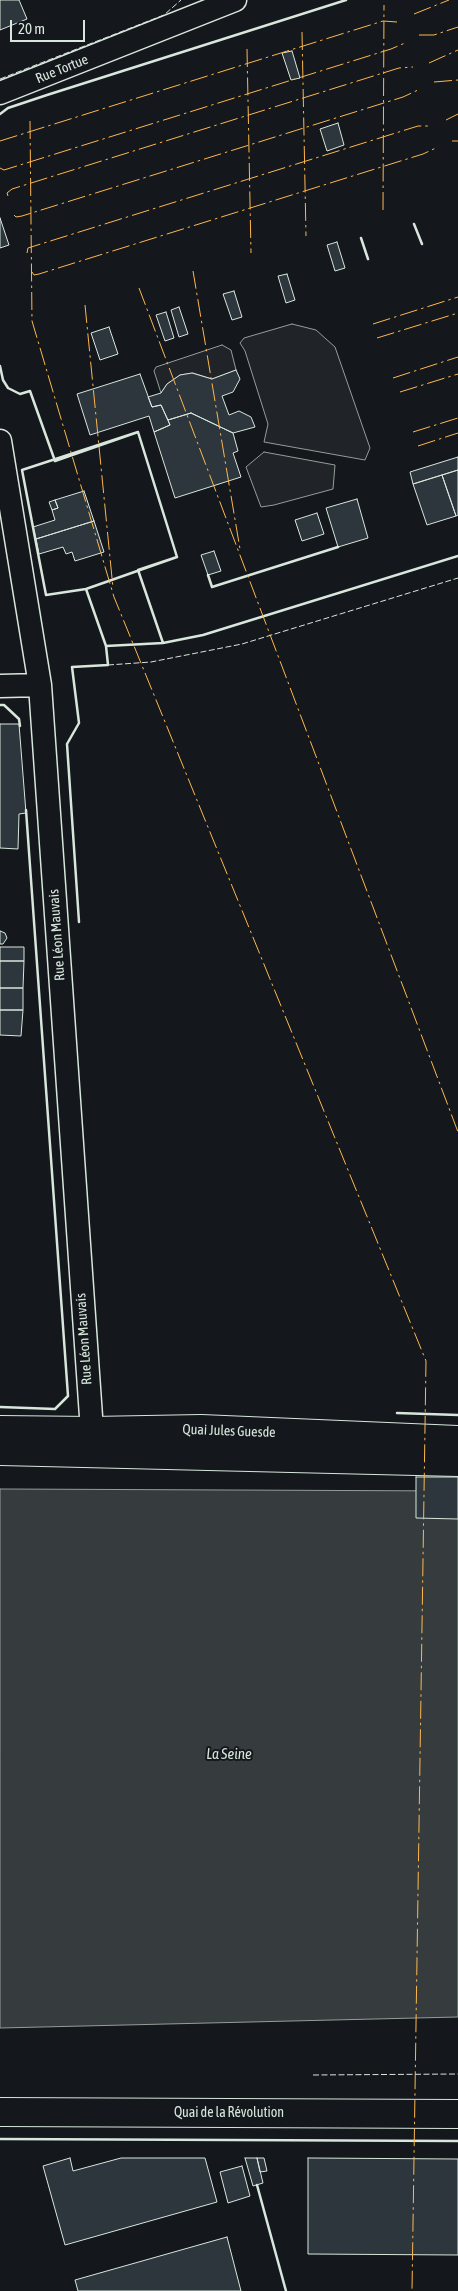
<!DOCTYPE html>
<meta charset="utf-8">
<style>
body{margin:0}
#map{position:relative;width:458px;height:2291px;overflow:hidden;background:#14181c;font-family:"Asap Condensed",sans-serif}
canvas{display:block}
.scale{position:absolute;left:10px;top:20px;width:75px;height:22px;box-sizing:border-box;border:2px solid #d8e6dc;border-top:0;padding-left:6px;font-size:15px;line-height:18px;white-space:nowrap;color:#d8e6dc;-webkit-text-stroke:4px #14181c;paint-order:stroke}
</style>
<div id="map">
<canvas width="458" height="2291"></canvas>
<div class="scale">20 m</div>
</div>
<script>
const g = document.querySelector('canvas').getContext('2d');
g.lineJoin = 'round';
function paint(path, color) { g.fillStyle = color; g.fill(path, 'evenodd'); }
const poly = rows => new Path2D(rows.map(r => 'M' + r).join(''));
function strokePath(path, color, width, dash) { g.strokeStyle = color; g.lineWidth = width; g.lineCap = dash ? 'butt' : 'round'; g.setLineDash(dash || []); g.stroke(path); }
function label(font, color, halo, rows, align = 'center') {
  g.font = font + ' "Asap Condensed",sans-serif'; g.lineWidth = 4; g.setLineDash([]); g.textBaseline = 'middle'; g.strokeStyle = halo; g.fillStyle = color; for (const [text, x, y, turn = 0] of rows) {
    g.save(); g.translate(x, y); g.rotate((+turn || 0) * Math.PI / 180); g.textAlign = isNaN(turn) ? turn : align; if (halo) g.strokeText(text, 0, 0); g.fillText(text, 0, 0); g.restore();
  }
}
const green = poly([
 [292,324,316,330,335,347,370,448,365,460,264,442,268,424,245,351,240,343,244,338,292,324],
 [222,345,231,350,236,370,212,379,193,373,180,375,167,384,161,393,154,371,156,367,222,345],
 [264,452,335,465,333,489,274,505,261,507,246,467,264,452]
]);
paint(green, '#202428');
strokePath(green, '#939e99', 1);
const water = poly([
 [0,1489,458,1491,458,2017,0,2028,0,1489]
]);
paint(water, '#363b3e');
strokePath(water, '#939e99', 1);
const building = poly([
 [0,0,19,0,27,19,0,30,0,0],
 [292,51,300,78,291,80,282,53,292,51],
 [338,123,344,145,327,151,320,129,338,123],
 [0,218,9,245,0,248,0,218],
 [337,242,345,268,335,271,327,245,337,242],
 [287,274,295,300,286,303,278,276,287,274],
 [234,291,242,317,232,320,223,294,234,291],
 [179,307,188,334,179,337,171,310,179,307],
 [166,312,174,338,165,341,156,315,166,312],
 [109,327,118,354,100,360,91,333,109,327],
 [236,370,240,379,233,392,222,396,229,415,239,411,251,417,255,427,233,433,191,413,168,420,161,405,152,407,148,397,161,393,167,384,180,375,192,373,212,379,236,370],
 [140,374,152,407,161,405,170,425,154,432,149,416,90,435,77,394,140,374],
 [191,413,233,433,238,451,233,453,241,477,175,498,154,432,170,425,168,420,191,413],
 [458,457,458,470,413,484,410,472,458,457],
 [458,470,458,515,456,516,442,475,458,470],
 [442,475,456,516,427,525,413,484,442,475],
 [84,491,94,521,36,539,33,527,55,520,52,510,58,508,55,500,84,491],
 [357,499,368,538,338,547,326,508,357,499],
 [55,500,58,508,52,510,49,502,55,500],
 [317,513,324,534,302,541,295,520,317,513],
 [94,521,104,552,75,561,72,552,66,554,63,547,39,554,36,539,94,521],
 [214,551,221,571,208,575,201,555,214,551],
 [0,724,19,724,26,813,19,814,18,849,0,848,0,724],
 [0,931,5,933,7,938,3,944,0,944,0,931],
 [0,947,24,947,24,961,0,961,0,947],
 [0,961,24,961,23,988,0,988,0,961],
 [0,988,23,988,23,1010,0,1010,0,988],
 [0,1010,23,1010,21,1036,0,1035,0,1010],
 [416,1477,458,1477,458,1519,416,1518,416,1477],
 [70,2158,73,2171,121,2158,205,2158,217,2202,65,2245,43,2166,70,2158],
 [245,2158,257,2158,263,2183,253,2186,245,2158],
 [257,2158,264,2158,267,2171,260,2172,257,2158],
 [308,2158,458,2159,458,2255,308,2254,308,2158],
 [242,2166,250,2196,228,2203,220,2172,242,2166],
 [227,2237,241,2291,78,2291,75,2280,227,2237]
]);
paint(building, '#2c363c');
strokePath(building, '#d8e6dc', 1);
const street = poly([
 [0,93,235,0],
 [0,441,40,685,92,1431,90,1447],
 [0,686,40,685]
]);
const secondary = poly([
 [0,1430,92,1431,201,1429,458,1440],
 [0,1451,458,1462],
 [0,2112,458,2114]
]);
strokePath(street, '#d8e6dc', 25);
strokePath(secondary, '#d8e6dc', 30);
strokePath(street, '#14181c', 22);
strokePath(secondary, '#14181c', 28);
strokePath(poly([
 [0,79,164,15,181,0],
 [108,665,151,662,242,644,458,578],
 [313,2075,458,2074]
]), '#d8e6dc', 1, [6, 2.5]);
strokePath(poly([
 [0,114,8,108,47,95,346,0],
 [414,224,422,244],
 [361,238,368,259],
 [0,366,3,380,8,388,20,394,30,391,55,461,138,432,177,557,138,570,163,643,203,635,458,556],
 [138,432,177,557,86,589,46,595,22,470,138,432],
 [208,575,212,587,338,547],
 [86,589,106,646,163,643],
 [0,705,4,705,19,719,20,726],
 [79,922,67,744,79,723,72,667,108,665,106,646],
 [0,1407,55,1409,68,1396,26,810],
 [397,1413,458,1415],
 [0,2139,458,2141],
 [257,2185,286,2291]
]), '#d8e6dc', 2.5);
strokePath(poly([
 [414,14,449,0],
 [302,32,306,236],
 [419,35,434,35,458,27],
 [247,49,251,253],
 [429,63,458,50],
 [434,82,458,80],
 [446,120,458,114],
 [30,121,32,321,114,597,426,1361,412,2291],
 [0,141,383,21,397,22],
 [452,141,458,141],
 [0,168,4,170,391,49,405,43],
 [8,196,7,193,12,189,399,68,413,67],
 [383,210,384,5],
 [14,215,16,217,22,216,403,97,418,90],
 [27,253,28,248,418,126,430,126],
 [193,271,240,549],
 [32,272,34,275,39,274,423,154,438,147],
 [139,288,458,1132],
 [85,305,113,588],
 [373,324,458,297],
 [377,338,458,313],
 [393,378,458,357],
 [400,392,458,374],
 [413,432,458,418],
 [418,446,458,433]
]), '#ffb74d', 1, [18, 4, 2.5, 4]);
label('14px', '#d8e6dc', '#14181c', [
 ["Rue Tortue",62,69,-22],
 ["Rue Léon Mauvais",57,935,-94],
 ["Rue Léon Mauvais",84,1339,-94],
 ["Quai Jules Guesde",229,1431,2],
 ["Quai de la Révolution",229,2113]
]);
label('italic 15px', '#d8e6dc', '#14181c', [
 ["La Seine",229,1754]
]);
</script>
